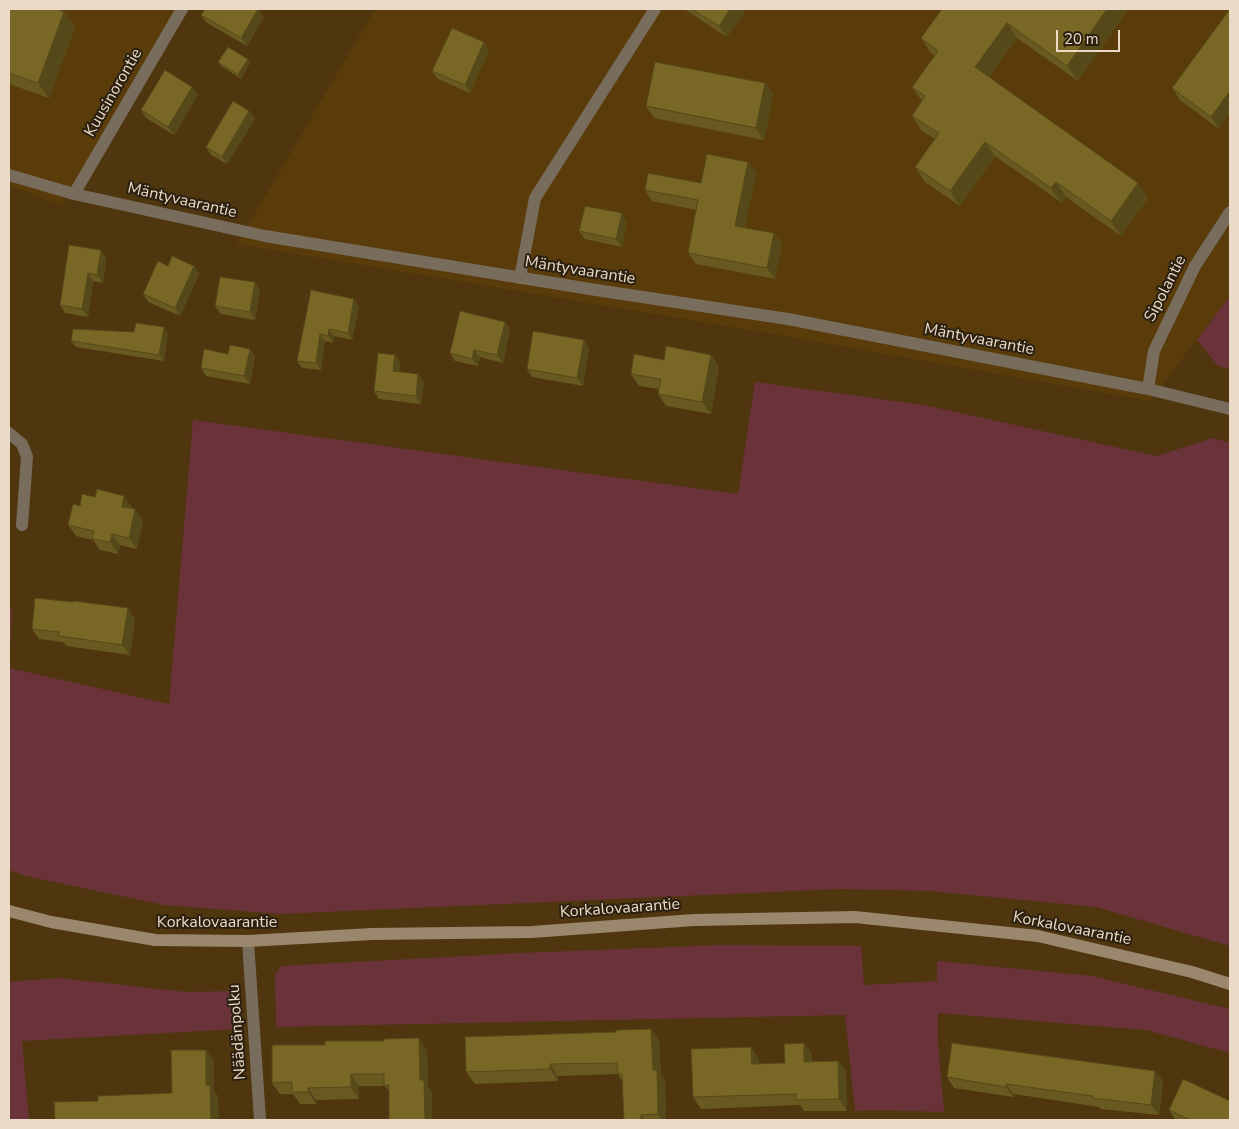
<!DOCTYPE html>
<meta charset="utf-8">
<style>
body{margin:0}
#map{position:relative;width:1239px;height:1129px;overflow:hidden;background:#4f360e;font-family:"Nunito Sans",sans-serif}
canvas{display:block}
.frame{position:absolute;inset:0;border:10px solid #eadac6;pointer-events:none}
.scale{position:absolute;left:1056px;top:30px;width:64px;height:22px;box-sizing:border-box;border:2px solid #eadac6;border-top:0;padding-left:6px;font-size:15px;line-height:18px;white-space:nowrap;color:#eadac6;-webkit-text-stroke:4px #2b2010;paint-order:stroke}
</style>
<div id="map">
<canvas width="1239" height="1129"></canvas>
<div class="frame"></div>
<div class="scale">20 m</div>
</div>
<script>
const g = document.querySelector('canvas').getContext('2d');
g.lineJoin = 'round';
function paint(path, color) { g.fillStyle = color; g.fill(path, 'evenodd'); }
const poly = rows => new Path2D(rows.map(r => 'M' + r).join(''));
function strokePath(path, color, width, dash) { g.strokeStyle = color; g.lineWidth = width; g.lineCap = dash ? 'butt' : 'round'; g.setLineDash(dash || []); g.stroke(path); }
function label(font, color, halo, rows, align = 'center') {
  g.font = font + ' "Nunito Sans",sans-serif'; g.lineWidth = 4; g.setLineDash([]); g.textBaseline = 'middle'; g.strokeStyle = halo; g.fillStyle = color; for (const [text, x, y, turn = 0] of rows) {
    g.save(); g.translate(x, y); g.rotate((+turn || 0) * Math.PI / 180); g.textAlign = isNaN(turn) ? turn : align; if (halo) g.strokeText(text, 0, 0); g.fillText(text, 0, 0); g.restore();
  }
}
paint(poly([
 [9,9,177,9,61,205,9,185],
 [375,9,1230,9,1230,296,1150,401,762,332,237,244]
]), '#5a3c0b');
paint(poly([
 [1230,296,1230,369,1218,366,1197,340],
 [755,382,924,405,1156,456,1213,438,1230,443,1230,946,1096,907,929,891,839,889,280,914,164,905,26,876,9,870,9,607,12,609,9,668,169,704,193,420,738,494],
 [721,945,861,946,864,985,937,981,937,961,1092,976,1230,1009,1230,1053,1146,1030,938,1013,938,1042,944,1112,873,1110,855,1111,845,1015,276,1027,275,975,281,966,521,953],
 [60,978,186,992,234,991,239,1029,22,1041,29,1120,9,1120,9,982]
]), '#693339');
strokePath(poly([
 [9,175,74,194,265,236,596,290,788,319,1148,389,1230,409],
 [74,194,182,9],
 [520,278,535,198,655,9],
 [1148,389,1154,351,1195,266,1230,212],
 [9,433,22,444,27,457,22,525],
 [248,941,260,1120]
]), '#786c5c', 12);
strokePath(poly([
 [9,911,51,922,155,940,248,941,372,934,532,932,694,920,855,917,1038,936,1192,972,1230,984]
]), '#9a876d', 12);
paint(poly([
 [9,9,75,27,49,98,9,84],
 [684,9,746,9,727,37],
 [942,9,1128,9,1078,81,1017,38,989,77,1148,198,1121,236,1066,197,1062,203,995,156,960,206,925,182,915,167,935,139,922,131,912,116,922,101,912,87,935,56,931,53,921,38],
 [1230,9,1219,129,1180,100,1172,88],
 [201,15,264,17,247,46,207,23],
 [489,50,470,93,438,79,432,71],
 [218,62,250,63,241,79,221,66],
 [765,83,773,95,764,140,654,118,646,106],
 [198,95,174,135,146,118,141,110],
 [249,111,255,119,227,164,211,155,206,147],
 [748,162,756,173,745,227,782,244,775,279,696,264,688,253,696,210,652,201,645,190,701,183],
 [627,221,622,247,585,239,579,231],
 [69,245,106,258,103,283,93,281,88,317,65,313,60,305],
 [168,266,194,266,199,274,180,316,148,302,143,294],
 [260,290,255,320,221,314,215,306],
 [311,290,359,306,352,340,334,336,333,343,325,341,321,370,302,368,297,361],
 [505,322,510,329,503,363,480,357,478,366,455,361,450,353],
 [168,334,164,361,76,347,71,341],
 [584,340,589,348,583,386,532,377,527,369],
 [250,349,255,357,250,384,206,376,201,368,228,354],
 [395,355,400,363,399,371,424,381,421,404,379,399,374,391],
 [711,355,719,366,711,414,666,406,658,394,659,389,639,386,631,374,664,360],
 [132,507,131,509,143,521,137,549,120,545,118,554,100,550,93,540,76,536,68,525],
 [135,619,130,655,66,646,63,642,39,639,32,629],
 [651,1029,659,1040,661,1075,665,1081,666,1120,624,1120,622,1081,618,1074,558,1076,558,1081,475,1084,466,1072,616,1032],
 [804,1043,812,1054,812,1062,838,1061,846,1072,847,1111,804,1111,800,1105,701,1109,693,1097,759,1059,759,1064,785,1063],
 [427,1050,428,1086,432,1092,432,1120,389,1120,389,1091,385,1086,359,1086,359,1099,316,1100,316,1104,300,1104,293,1094,280,1094,272,1083],
 [1155,1071,1163,1081,1159,1115,1100,1109,1099,1107,1014,1094,1013,1097,954,1088,947,1077],
 [1169,1110,1230,1120,1177,1120,1175,1119]
]), '#685920');
paint(poly([
 [258,9,264,17,247,46,241,38],
 [730,9,746,9,727,37,719,26],
 [1107,9,1128,9,1078,81,1067,66],
 [64,12,75,27,49,98,38,83],
 [1007,23,1017,38,985,82,975,67],
 [484,42,489,50,470,93,465,85],
 [248,59,250,63,241,79,238,75],
 [765,83,773,95,764,140,756,128],
 [192,87,198,95,174,135,168,127],
 [1230,91,1230,113,1219,129,1211,117],
 [249,111,255,119,227,164,222,157],
 [985,142,995,156,960,206,950,191],
 [748,162,756,173,743,237,735,226],
 [1056,182,1066,197,1062,203,1051,188],
 [1138,183,1148,198,1121,236,1111,221],
 [622,213,627,221,622,247,616,239],
 [774,233,782,244,775,279,767,268],
 [101,250,106,258,103,283,97,275],
 [194,266,199,274,180,316,175,308],
 [88,273,93,281,88,317,82,309],
 [255,282,260,290,255,320,250,312],
 [354,299,359,306,352,340,348,333],
 [505,322,510,329,503,363,497,355],
 [164,327,168,334,164,361,159,355],
 [329,329,334,336,333,343,328,336],
 [320,334,325,341,321,370,316,363],
 [584,340,589,348,583,386,577,378],
 [250,349,255,357,250,384,244,376],
 [474,350,480,357,478,366,472,359],
 [395,355,400,363,398,378,393,371],
 [711,355,719,366,711,414,702,402],
 [418,374,424,381,421,404,416,396],
 [124,496,132,507,130,518,122,507],
 [135,509,143,521,137,549,129,538],
 [112,534,120,545,118,554,110,542],
 [128,608,135,619,130,655,122,645],
 [651,1029,659,1040,661,1075,665,1081,666,1120,662,1120,658,1114,653,1070],
 [419,1038,427,1050,428,1086,432,1092,432,1120,425,1120,420,1080],
 [804,1043,812,1054,813,1074,804,1062],
 [751,1047,759,1059,760,1076,752,1064],
 [206,1050,214,1061,214,1091,218,1096,219,1120,211,1120,206,1085],
 [838,1061,846,1072,847,1111,839,1099],
 [550,1064,558,1076,558,1081,550,1069],
 [1155,1071,1163,1081,1159,1115,1151,1105],
 [351,1074,359,1086,359,1099,351,1087],
 [1006,1084,1014,1094,1013,1097,1006,1087],
 [308,1088,316,1100,316,1104,308,1092],
 [641,1115,645,1120,641,1120]
]), '#55491a');
const building = poly([
 [9,9,57,9,64,12,38,83,9,73,9,9],
 [205,9,258,9,241,38,201,15,205,9],
 [692,9,730,9,719,26,692,9],
 [942,9,1107,9,1067,66,1007,23,975,67,1138,183,1111,221,1056,182,1051,188,985,142,950,191,915,167,939,133,912,116,925,96,912,87,938,51,921,38,942,9],
 [1230,9,1230,91,1211,117,1172,88,1230,9],
 [452,28,484,42,465,85,432,71,452,28],
 [228,47,248,59,238,75,218,62,228,47],
 [655,62,765,83,756,128,646,106,655,62],
 [165,70,192,87,168,127,141,110,165,70],
 [233,101,249,111,222,157,206,147,233,101],
 [707,154,748,162,735,226,774,233,767,268,688,253,698,200,645,190,648,173,701,183,707,154],
 [585,206,622,213,616,239,579,231,585,206],
 [69,245,101,250,97,275,88,273,82,309,60,305,69,245],
 [172,256,194,266,175,308,143,294,158,261,168,266,172,256],
 [220,277,255,282,250,312,215,306,220,277],
 [311,290,354,299,348,333,329,329,328,336,320,334,316,363,297,361,311,290],
 [460,311,505,322,497,355,474,350,472,359,450,353,460,311],
 [136,323,164,327,159,355,71,341,73,329,134,332,136,323],
 [533,331,584,340,577,378,527,369,533,331],
 [230,345,250,349,244,376,201,368,204,349,228,354,230,345],
 [666,346,711,355,702,402,658,394,661,379,631,374,634,354,664,360,666,346],
 [378,353,395,355,393,371,418,374,416,396,374,391,378,353],
 [97,489,124,496,122,507,135,509,129,538,112,534,110,542,92,539,94,531,68,525,73,504,80,506,82,494,95,497,97,489],
 [35,598,73,602,74,601,128,608,122,645,59,636,59,632,32,629,35,598],
 [651,1029,653,1070,657,1070,658,1114,641,1115,641,1120,624,1120,622,1074,618,1074,617,1063,550,1064,550,1069,466,1072,465,1037,616,1032,616,1030,651,1029],
 [419,1038,420,1080,424,1080,425,1120,389,1120,389,1085,384,1085,384,1074,351,1074,351,1087,308,1088,308,1092,292,1092,292,1082,272,1083,272,1045,325,1045,325,1041,384,1041,384,1039,419,1038],
 [804,1043,804,1062,838,1061,839,1099,796,1100,796,1094,693,1097,691,1049,751,1047,752,1064,785,1063,784,1044,804,1043],
 [952,1043,1155,1071,1151,1105,1093,1098,1093,1096,1006,1084,1006,1087,947,1077,952,1043],
 [171,1050,206,1050,206,1085,210,1085,211,1120,55,1120,54,1102,98,1101,98,1096,172,1093,171,1050],
 [1183,1079,1230,1101,1230,1120,1191,1120,1169,1110,1183,1079]
]);
paint(building, '#796825');
strokePath(building, '#55491a', 1);
label('16px', '#eadac6', '#2b2010', [
 ["Kuusinorontie",114,93,-60],
 ["Mäntyvaarantie",182,201,13],
 ["Mäntyvaarantie",580,271,9],
 ["Sipolantie",1166,289,-63],
 ["Mäntyvaarantie",979,340,11],
 ["Korkalovaarantie",620,909,-4],
 ["Korkalovaarantie",217,923],
 ["Korkalovaarantie",1072,929,11],
 ["Näädänpolku",238,1032,-94]
]);
</script>
